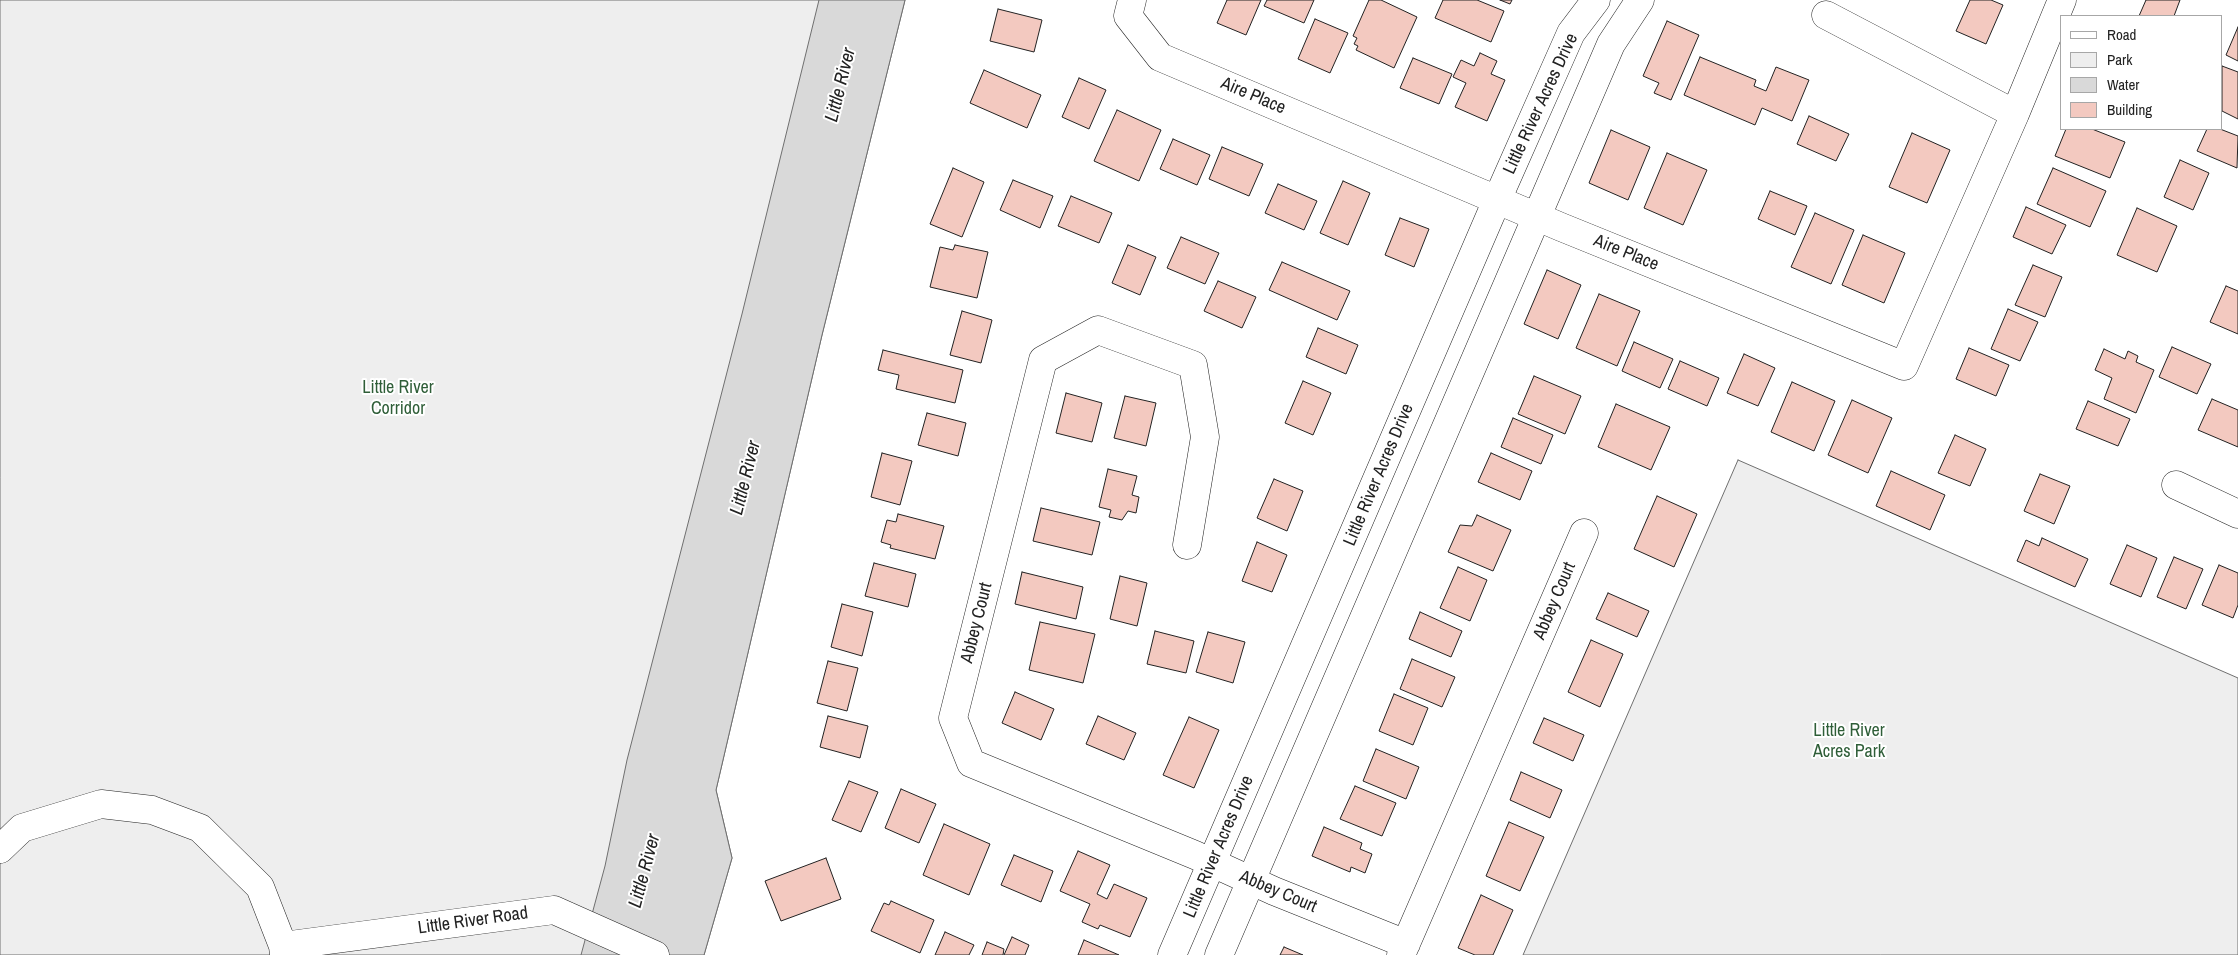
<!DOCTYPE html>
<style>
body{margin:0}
#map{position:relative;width:2238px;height:955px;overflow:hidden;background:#fff;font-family:"Archivo Narrow",sans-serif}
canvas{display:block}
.legend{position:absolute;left:2060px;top:15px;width:162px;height:115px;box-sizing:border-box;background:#fff;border:1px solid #a7a7a7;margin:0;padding:6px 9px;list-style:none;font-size:15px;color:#222}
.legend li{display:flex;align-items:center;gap:10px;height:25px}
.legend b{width:25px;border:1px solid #a7a7a7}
</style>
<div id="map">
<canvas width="2238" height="955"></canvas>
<ul class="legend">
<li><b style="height:6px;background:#fff"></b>Road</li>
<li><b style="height:14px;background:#eee"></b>Park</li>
<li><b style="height:14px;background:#d9d9d9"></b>Water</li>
<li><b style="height:14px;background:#f3c9c0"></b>Building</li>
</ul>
</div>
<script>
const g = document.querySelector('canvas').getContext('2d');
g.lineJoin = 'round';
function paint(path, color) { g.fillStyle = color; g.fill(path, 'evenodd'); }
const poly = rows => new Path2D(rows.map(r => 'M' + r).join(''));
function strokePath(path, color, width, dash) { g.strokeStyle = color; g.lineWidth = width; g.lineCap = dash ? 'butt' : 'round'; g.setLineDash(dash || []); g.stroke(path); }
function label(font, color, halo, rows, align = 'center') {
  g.font = font + ' "Archivo Narrow",sans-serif'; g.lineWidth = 4; g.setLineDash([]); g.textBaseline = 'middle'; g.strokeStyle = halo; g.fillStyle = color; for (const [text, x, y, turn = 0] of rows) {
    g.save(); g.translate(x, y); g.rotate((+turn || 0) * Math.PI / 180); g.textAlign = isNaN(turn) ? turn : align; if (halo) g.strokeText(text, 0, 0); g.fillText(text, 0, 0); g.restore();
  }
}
const green = poly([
 [0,0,905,0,822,335,716,790,732,858,704,955,0,955,0,0],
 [1738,460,2238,678,2238,955,1523,955,1738,460]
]);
paint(green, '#eee');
strokePath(green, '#6f6f6f', 1);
const water = poly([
 [819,0,905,0,822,335,716,790,732,858,704,955,581,955,605,866,627,760,742,314,819,0]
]);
paint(water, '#d9d9d9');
strokePath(water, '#6f6f6f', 1);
const building = poly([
 [1227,0,1261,0,1246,35,1217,23,1227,0],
 [1267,0,1314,0,1304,23,1264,6,1267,0],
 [1369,0,1381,0,1417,17,1394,68,1356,50,1358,46,1354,44,1357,38,1353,36,1369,0],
 [1443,0,1477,0,1504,11,1491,42,1435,18,1443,0],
 [1500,0,1512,0,1510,4,1500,0],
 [1970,0,1991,0,2003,5,1986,44,1956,31,1970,0],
 [2146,0,2180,0,2174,16,2139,16,2146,0],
 [998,9,1042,20,1034,52,990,41,998,9],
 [1315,19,1348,33,1330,73,1298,59,1315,19],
 [1667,21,1699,35,1671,100,1654,93,1659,83,1643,76,1667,21],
 [2238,27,2238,61,2226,55,2238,27],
 [1480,53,1497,61,1491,74,1505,80,1487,121,1455,107,1466,83,1453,77,1461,60,1474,66,1480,53],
 [1700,57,1756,80,1754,86,1766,91,1776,67,1809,80,1792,121,1762,108,1755,125,1684,95,1700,57],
 [1413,58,1452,74,1439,104,1400,88,1413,58],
 [2222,66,2238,72,2238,119,2222,111,2222,66],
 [984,70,1041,95,1027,128,970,103,984,70],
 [1079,78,1106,90,1089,129,1062,117,1079,78],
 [1117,110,1161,130,1139,181,1094,161,1117,110],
 [1809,116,1849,134,1836,161,1797,144,1809,116],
 [2066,129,2092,129,2125,142,2110,178,2055,156,2066,129],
 [2207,129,2220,129,2238,136,2237,168,2197,151,2207,129],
 [1611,130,1650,147,1628,200,1589,183,1611,130],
 [1912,133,1950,150,1927,203,1889,187,1912,133],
 [1173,139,1210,155,1197,185,1160,169,1173,139],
 [1222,147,1263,164,1249,196,1209,179,1222,147],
 [1667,153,1707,170,1683,225,1644,208,1667,153],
 [2180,160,2209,173,2193,210,2164,197,2180,160],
 [953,168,984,182,962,237,930,224,953,168],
 [2053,168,2106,191,2090,227,2037,204,2053,168],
 [1013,180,1053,196,1040,228,1000,210,1013,180],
 [1343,181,1370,193,1348,245,1320,233,1343,181],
 [1278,184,1317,201,1304,230,1265,213,1278,184],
 [1770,191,1807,206,1795,235,1758,219,1770,191],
 [1071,196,1112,213,1099,243,1058,226,1071,196],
 [2026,207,2066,225,2052,254,2013,237,2026,207],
 [2137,208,2177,226,2157,272,2117,255,2137,208],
 [1815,213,1854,230,1831,284,1791,267,1815,213],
 [1400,218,1429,229,1414,267,1385,255,1400,218],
 [1863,235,1905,253,1884,303,1842,285,1863,235],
 [1181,237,1219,253,1205,284,1167,268,1181,237],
 [955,245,988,252,977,298,930,287,940,247,953,250,955,245],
 [1128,245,1156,257,1140,295,1112,283,1128,245],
 [1282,262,1350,291,1337,320,1269,290,1282,262],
 [2033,265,2062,277,2045,317,2015,305,2033,265],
 [1547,270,1581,285,1558,339,1524,324,1547,270],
 [1218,281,1256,297,1242,328,1204,311,1218,281],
 [2226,286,2238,291,2238,334,2210,322,2226,286],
 [1599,294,1640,311,1617,366,1576,348,1599,294],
 [2008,309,2038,322,2020,361,1991,349,2008,309],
 [962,311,992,320,981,363,950,355,962,311],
 [1318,328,1358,345,1346,374,1306,357,1318,328],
 [1634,342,1673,359,1660,388,1622,371,1634,342],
 [2172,347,2211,364,2197,394,2159,377,2172,347],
 [1969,348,2009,365,1996,396,1956,379,1969,348],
 [2104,349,2125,359,2128,351,2138,356,2136,362,2154,370,2136,413,2104,399,2112,378,2095,370,2104,349],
 [883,350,963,370,955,403,896,389,899,375,878,370,883,350],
 [1744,354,1775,368,1758,406,1727,393,1744,354],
 [1680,361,1719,378,1707,406,1668,389,1680,361],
 [1534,376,1581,396,1565,434,1518,414,1534,376],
 [1303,381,1331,393,1313,435,1285,423,1303,381],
 [1792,382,1835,401,1814,451,1771,432,1792,382],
 [1066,393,1102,403,1092,442,1056,433,1066,393],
 [1125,396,1156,403,1146,446,1114,438,1125,396],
 [2212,399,2238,410,2238,447,2198,430,2212,399],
 [1852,400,1892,418,1868,473,1828,455,1852,400],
 [2088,401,2130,419,2118,446,2076,429,2088,401],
 [1616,404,1670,427,1651,470,1598,447,1616,404],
 [927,413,966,423,958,456,918,445,927,413],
 [1513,418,1553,435,1541,464,1501,447,1513,418],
 [1955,435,1986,449,1970,486,1938,473,1955,435],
 [882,453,912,461,900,505,871,497,882,453],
 [1491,453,1532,471,1520,500,1478,482,1491,453],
 [1108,469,1137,476,1132,495,1139,497,1136,513,1128,511,1122,520,1109,517,1111,510,1099,507,1108,469],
 [1891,471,1945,495,1930,530,1876,506,1891,471],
 [2040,474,2070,486,2054,524,2024,511,2040,474],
 [1274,479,1303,491,1287,531,1257,518,1274,479],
 [1657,496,1697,514,1674,567,1634,549,1657,496],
 [1041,508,1100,522,1092,555,1033,541,1041,508],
 [898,514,944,526,935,559,890,548,891,545,881,542,887,520,896,522,898,514],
 [1477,515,1511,530,1493,571,1448,552,1460,525,1472,526,1477,515],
 [2042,538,2088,559,2075,587,2017,561,2026,540,2039,546,2042,538],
 [1257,542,1287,555,1272,592,1242,581,1257,542],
 [2127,545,2157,558,2141,597,2110,584,2127,545],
 [2174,557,2203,569,2186,609,2157,597,2174,557],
 [874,563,916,574,908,607,865,596,874,563],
 [2219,565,2238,573,2238,605,2233,618,2202,605,2219,565],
 [1458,567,1487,580,1470,621,1440,608,1458,567],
 [1022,572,1083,587,1076,619,1015,604,1022,572],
 [1120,576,1147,583,1137,626,1110,619,1120,576],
 [1608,593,1649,611,1637,637,1596,619,1608,593],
 [842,604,873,612,862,656,831,647,842,604],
 [1420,612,1462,631,1451,657,1409,639,1420,612],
 [1040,622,1095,634,1083,683,1029,670,1040,622],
 [1155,631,1194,641,1186,673,1147,664,1155,631],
 [1208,632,1245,642,1233,683,1196,672,1208,632],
 [1591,640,1623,654,1600,707,1568,692,1591,640],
 [1412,659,1455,677,1442,707,1400,689,1412,659],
 [828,661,858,668,847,711,817,703,828,661],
 [1015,692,1054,709,1041,740,1002,723,1015,692],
 [1394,694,1428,708,1413,745,1379,731,1394,694],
 [828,716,868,726,860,758,820,747,828,716],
 [1098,716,1136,733,1124,760,1086,744,1098,716],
 [1189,717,1219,730,1194,788,1163,775,1189,717],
 [1544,718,1584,735,1573,761,1533,743,1544,718],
 [1376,749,1419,767,1406,799,1363,781,1376,749],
 [1521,772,1562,790,1550,818,1510,800,1521,772],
 [849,781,878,792,861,832,832,820,849,781],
 [1355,786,1396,803,1382,836,1340,819,1355,786],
 [901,789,936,804,919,843,885,828,901,789],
 [1509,822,1544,837,1520,891,1486,876,1509,822],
 [944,824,990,844,969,895,923,875,944,824],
 [1324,827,1362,843,1360,849,1372,854,1365,873,1351,867,1350,872,1312,856,1324,827],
 [1078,851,1110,865,1097,894,1107,899,1114,884,1147,898,1130,937,1100,925,1098,929,1082,922,1090,904,1060,891,1078,851],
 [1014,855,1053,871,1041,902,1001,885,1014,855],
 [826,858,841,899,781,921,765,881,826,858],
 [1481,895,1513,910,1493,955,1475,955,1458,948,1481,895],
 [891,901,934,920,920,953,871,931,884,903,889,905,891,901],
 [945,932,974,945,969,955,935,955,945,932],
 [1012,937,1029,945,1025,955,1004,955,1012,937],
 [1084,940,1119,955,1078,955,1084,940],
 [987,942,1004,949,1003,955,982,955,987,942],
 [1284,947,1303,955,1280,955,1284,947]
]);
paint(building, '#f3c9c0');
strokePath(building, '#222', 1);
const minor = poly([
 [1132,0,1128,16,1160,57,1561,227,1904,366,2015,114,2062,0],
 [1826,15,2015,114],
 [2176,485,2238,514],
 [1187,545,1205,437,1193,365,1098,330,1043,360,953,718,971,763,1195,855,1274,891,1406,944],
 [0,849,22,828,101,804,152,810,200,828,260,887,283,946,284,955],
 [283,946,554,910,655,955],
 [1172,955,1497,200,1571,33,1596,0],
 [1219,955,1611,44,1640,0],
 [1401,955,1584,533]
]);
strokePath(minor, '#222', 29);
strokePath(minor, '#fff', 28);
label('18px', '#222', '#fff', [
 ["Aire Place",1253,96,23],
 ["Little River Acres Drive",1541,104,-65],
 ["Aire Place",1626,253,22],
 ["Little River Acres Drive",1379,475,-67],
 ["Abbey Court",1555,601,-67],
 ["Abbey Court",977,623,-76],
 ["Little River Acres Drive",1219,847,-67],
 ["Abbey Court",1278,892,23],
 ["Little River Road",473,921,-8]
]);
label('18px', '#2f5e38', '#fff', [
 ["Little River",398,388],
 ["Corridor",398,409],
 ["Little River",1849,731],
 ["Acres Park",1849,752]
]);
label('italic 19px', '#222', '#fff', [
 ["Little River",841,85,-76],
 ["Little River",746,478,-76],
 ["Little River",645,871,-75]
]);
</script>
